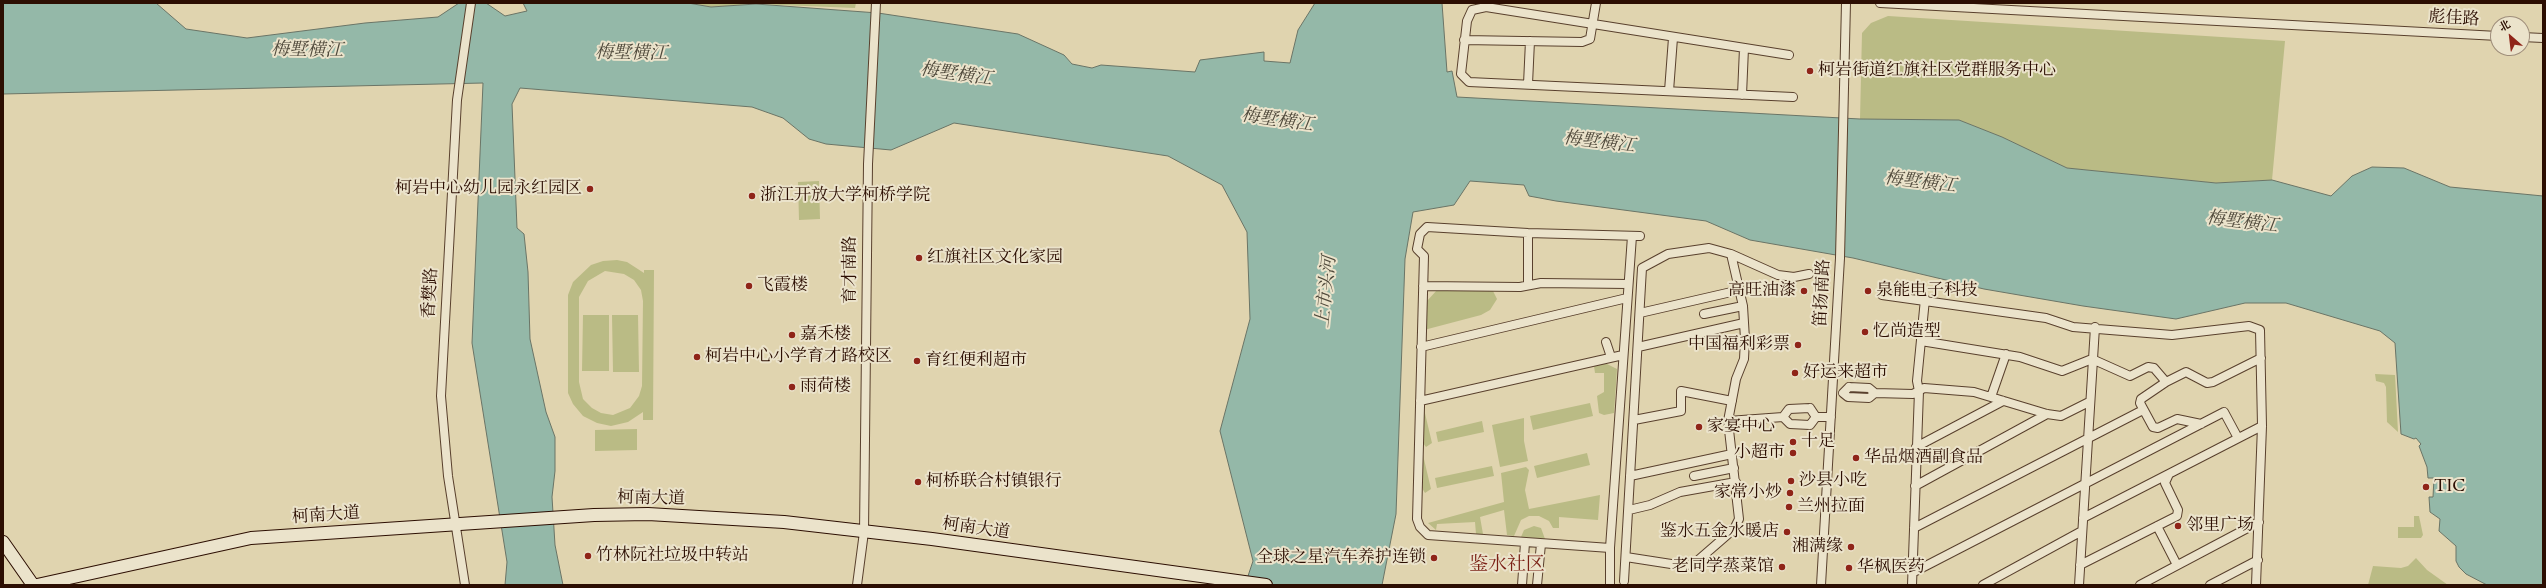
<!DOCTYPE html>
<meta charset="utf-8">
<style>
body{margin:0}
#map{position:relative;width:2546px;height:588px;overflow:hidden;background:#e0d4af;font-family:Cardo,"Noto Serif SC",serif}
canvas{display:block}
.frame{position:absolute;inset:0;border:4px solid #2c0e02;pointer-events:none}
.north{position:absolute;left:2490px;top:16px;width:40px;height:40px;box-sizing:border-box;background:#ebe3cb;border:1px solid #9f8e7b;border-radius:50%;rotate:332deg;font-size:11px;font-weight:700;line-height:16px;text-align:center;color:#2c0e02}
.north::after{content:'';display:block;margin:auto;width:14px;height:18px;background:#8f2418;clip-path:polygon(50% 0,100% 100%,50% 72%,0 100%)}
</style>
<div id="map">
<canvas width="2546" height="588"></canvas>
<div class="frame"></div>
<div class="north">北</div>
</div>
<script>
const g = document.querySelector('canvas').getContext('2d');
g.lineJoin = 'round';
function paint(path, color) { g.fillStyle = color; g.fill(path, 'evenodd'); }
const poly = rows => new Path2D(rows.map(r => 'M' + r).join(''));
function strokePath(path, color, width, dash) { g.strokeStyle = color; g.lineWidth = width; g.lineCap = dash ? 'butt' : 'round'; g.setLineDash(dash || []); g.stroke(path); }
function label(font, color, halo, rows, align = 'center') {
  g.font = font + ' Cardo,"Noto Serif SC",serif'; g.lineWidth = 4; g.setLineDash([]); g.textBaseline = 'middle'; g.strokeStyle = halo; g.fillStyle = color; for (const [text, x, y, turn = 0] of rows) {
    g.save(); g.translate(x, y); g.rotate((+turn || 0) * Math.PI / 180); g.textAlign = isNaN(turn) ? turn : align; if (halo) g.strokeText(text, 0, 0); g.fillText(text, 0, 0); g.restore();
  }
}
paint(poly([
 [688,3,856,3,855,8,756,4,711,7],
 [1888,16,2285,41,2272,180,2216,183,2067,168,2002,137,1959,120,1860,119,1862,33,1871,23],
 [819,181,820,219,799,220,798,182],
 [617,260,627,262,644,273,644,270,654,270,653,420,643,420,643,412,628,422,611,426,597,423,583,416,573,404,568,393,568,295,573,282,591,265,603,261],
 [605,271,624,274,634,280,641,290,643,301,642,386,639,396,630,408,613,415,601,413,592,408,583,399,579,382,579,297,588,281],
 [1437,290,1493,291,1497,299,1490,310,1481,315,1424,330,1427,301],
 [583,315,609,315,609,371,582,371],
 [612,315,638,315,639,372,613,372],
 [1603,362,1617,369,1614,413,1604,415,1599,413,1597,396,1604,392,1604,373,1595,373,1594,366],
 [2375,374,2395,375,2398,432,2387,422,2386,387,2384,383,2376,381],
 [1590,403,1593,416,1533,430,1530,416],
 [1424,409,1432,443,1426,447,1423,443,1422,410],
 [1524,418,1524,441,1528,461,1500,467,1492,425],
 [1482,421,1484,432,1438,442,1436,432],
 [637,429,637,450,595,451,595,430],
 [1587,453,1590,465,1537,478,1534,466],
 [1421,455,1423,455,1431,489,1425,493,1422,488],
 [1492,466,1494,476,1437,488,1435,478],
 [1526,467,1529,470,1525,490,1529,509,1600,495,1598,520,1559,517,1559,528,1553,528,1549,521,1539,516,1529,516,1521,520,1514,536,1507,535,1504,510,1480,517,1483,534,1476,534,1475,522,1437,524,1436,530,1428,523,1504,502,1501,473],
 [2414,516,2419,516,2423,535,2421,538,2398,538,2398,527,2414,527],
 [1534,526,1541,528,1545,539,1521,537,1524,530],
 [2416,558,2427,570,2448,585,2368,585,2373,566,2401,568,2408,566]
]), '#babb85');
const water = poly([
 [3,3,156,3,186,29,247,38,365,23,438,17,459,3,486,3,505,16,527,11,523,3,688,3,711,7,756,4,878,13,1018,34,1064,55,1072,64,1092,68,1101,65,1195,72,1200,60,1264,52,1264,61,1290,63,1298,30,1315,3,1442,3,1447,72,1452,71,1457,97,1860,119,1959,120,2002,137,2067,168,2216,183,2272,180,2331,196,2352,176,2372,167,2404,168,2450,187,2543,196,2543,585,2487,585,2466,574,2459,567,2456,561,2456,546,2439,531,2440,519,2430,512,2429,497,2433,497,2434,478,2428,478,2427,467,2419,446,2421,444,2416,438,2414,439,2401,434,2395,343,2380,331,2286,303,2245,303,2176,319,2083,306,1984,289,1853,258,1750,240,1706,221,1556,201,1529,196,1524,185,1470,181,1454,205,1413,212,1405,259,1396,514,1382,585,1245,585,1253,561,1220,431,1250,319,1247,232,1222,185,1168,156,954,123,891,150,826,144,809,139,783,118,752,107,520,88,512,104,517,228,524,234,528,272,530,339,546,412,555,437,555,471,552,497,555,545,563,585,505,585,507,562,472,343,483,83,3,94,3,3]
]);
paint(water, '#94b8a8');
strokePath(water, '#6a7466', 1);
const street = poly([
 [1880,3,2498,36],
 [2522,37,2543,38],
 [1464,40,1582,42,1590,39,1596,3],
 [1789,55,1486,7,1472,10,1467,21,1461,74,1469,82,1793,97],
 [1528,84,1530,41],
 [1669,91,1673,38],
 [1742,95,1744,48],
 [1528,233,1528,285],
 [1423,286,1520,287,1541,283,1628,284],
 [1882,295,2046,318,2073,327,2172,335,2249,326,2260,330,2262,426,2256,585],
 [1640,313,1740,290],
 [1704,314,1743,306],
 [1921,341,2020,357,2062,371,2092,359,2130,376,2148,367,2154,368,2166,382,2186,372,2207,383,2213,382,2261,358],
 [1606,342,1611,357],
 [1421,347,1627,298],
 [1638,347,1744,323],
 [2166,382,2141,399,2140,403,2153,427,2158,428,2177,419,2201,424],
 [1849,387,1869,388,1875,393,1869,398,1848,397,1843,393,1849,387],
 [1875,393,1913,394,1924,388,1974,392,2047,414,2061,416,2089,402],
 [1991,397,2006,354],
 [1420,401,1623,355],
 [1810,408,1816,417,1810,425,1790,424,1783,417,1789,409,1810,408],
 [1816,417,1831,417],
 [1634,420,1681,411,1681,391,1732,401],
 [1728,421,1783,417],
 [1916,447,2003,401],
 [1630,476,1732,454],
 [1694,476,1734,468],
 [1915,486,2047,414],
 [1629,510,1650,505,1680,492,1736,482],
 [2083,518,2262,426],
 [2157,526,2177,565],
 [1914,528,2143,410],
 [1610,548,1428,535,1420,527,1417,519,1424,256,1417,249,1420,234,1427,227,1528,233,1640,236],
 [1626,557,1684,566,1696,562,1734,529,1739,519,1728,421,1736,379,1744,359,1745,339,1743,306,1731,254],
 [2080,565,2177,516,2178,510,2165,483,2169,474],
 [1912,573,2224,412,2238,438],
 [1624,581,1642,268,1668,254,1709,248,1731,254,1778,275,1794,277,1809,274],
 [465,585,448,476,441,396,457,100,471,3],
 [857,585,864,532,868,164,876,3],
 [1522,585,1525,543],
 [1537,585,1541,544],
 [1610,585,1610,548,1632,236],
 [1821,585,1840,258,1846,3],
 [1912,585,1919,391,1917,381,1925,299],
 [1983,585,2082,531],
 [2079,585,2095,327],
 [2140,585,2259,522],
 [2210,585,2258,560]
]);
const secondary = poly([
 [3,542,33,585],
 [37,585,251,538,594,515,648,514,784,522,932,539,1266,585]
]);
strokePath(street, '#59402d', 10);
strokePath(secondary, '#2c0e02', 14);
strokePath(street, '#ebe3cb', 8);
strokePath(secondary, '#ebe3cb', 12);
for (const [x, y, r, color] of [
 [1810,71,4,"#8f2418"],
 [590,189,4,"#8f2418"],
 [752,196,4,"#8f2418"],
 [919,258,4,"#8f2418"],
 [749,286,4,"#8f2418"],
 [1804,291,4,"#8f2418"],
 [1868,291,4,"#8f2418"],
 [1865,332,4,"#8f2418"],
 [792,335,4,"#8f2418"],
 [1798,345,4,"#8f2418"],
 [697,357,4,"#8f2418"],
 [917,361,4,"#8f2418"],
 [1795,373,4,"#8f2418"],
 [792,387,4,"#8f2418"],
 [1699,427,4,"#8f2418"],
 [1793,442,4,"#8f2418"],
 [1793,453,4,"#8f2418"],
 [1856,458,4,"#8f2418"],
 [1791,481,4,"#8f2418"],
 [918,482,4,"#8f2418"],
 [2426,487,4,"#8f2418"],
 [1790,493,4,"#8f2418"],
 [1789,507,4,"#8f2418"],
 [2178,526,4,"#8f2418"],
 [1787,532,4,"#8f2418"],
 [1851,547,4,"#8f2418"],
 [588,556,4,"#8f2418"],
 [1434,558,4,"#8f2418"],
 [1782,567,4,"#8f2418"],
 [1849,568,4,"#8f2418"]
]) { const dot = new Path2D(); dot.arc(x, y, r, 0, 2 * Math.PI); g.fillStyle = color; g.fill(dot); strokePath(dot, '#ebe3cb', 1.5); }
label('17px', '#2c0e02', '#ebe3cb', [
 ["彪佳路",2454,19,3],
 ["育才南路",851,270,-90],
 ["香樊路",431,293,-87],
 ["笛扬南路",1823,293,-87],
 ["柯南大道",651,499,1],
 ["柯南大道",326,516,-4],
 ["柯南大道",976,529,8]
]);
label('17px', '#2c0e02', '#ebe3cb', [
 ["柯岩街道红旗社区党群服务中心",1818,71],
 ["柯岩中心幼儿园永红园区",582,189,"right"],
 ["浙江开放大学柯桥学院",760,196],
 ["红旗社区文化家园",927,258],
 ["飞霞楼",757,286],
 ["高旺油漆",1796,291,"right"],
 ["泉能电子科技",1876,291],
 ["忆尚造型",1873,332],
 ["嘉禾楼",800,335],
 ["中国福利彩票",1790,345,"right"],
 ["柯岩中心小学育才路校区",705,357],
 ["育红便利超市",925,361],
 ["好运来超市",1803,373],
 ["雨荷楼",800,387],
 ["家宴中心",1707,427],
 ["十足",1801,442],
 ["小超市",1785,453,"right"],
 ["华品烟酒副食品",1864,458],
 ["沙县小吃",1799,481],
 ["柯桥联合村镇银行",926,482],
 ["TIC",2434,487],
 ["家常小炒",1782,493,"right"],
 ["兰州拉面",1797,507],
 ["邻里广场",2186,526],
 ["鉴水五金水暖店",1779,532,"right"],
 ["湘满缘",1843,547,"right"],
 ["竹林阮社垃圾中转站",596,556],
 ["全球之星汽车养护连锁",1426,558,"right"],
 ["老同学蒸菜馆",1774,567,"right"],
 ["华枫医药",1857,568]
], 'left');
label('italic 18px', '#504a3c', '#ebe3cb', [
 ["梅墅横江",307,51,1],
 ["梅墅横江",631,54,1],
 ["梅墅横江",956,75,8],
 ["梅墅横江",1277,121,8],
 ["梅墅横江",1599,143,7],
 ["梅墅横江",1920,183,7],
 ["梅墅横江",2242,223,7],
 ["上市头河",1327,292,-84]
]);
label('19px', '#7a1f14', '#ebe3cb', [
 ["鉴水社区",1507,566]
]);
</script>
